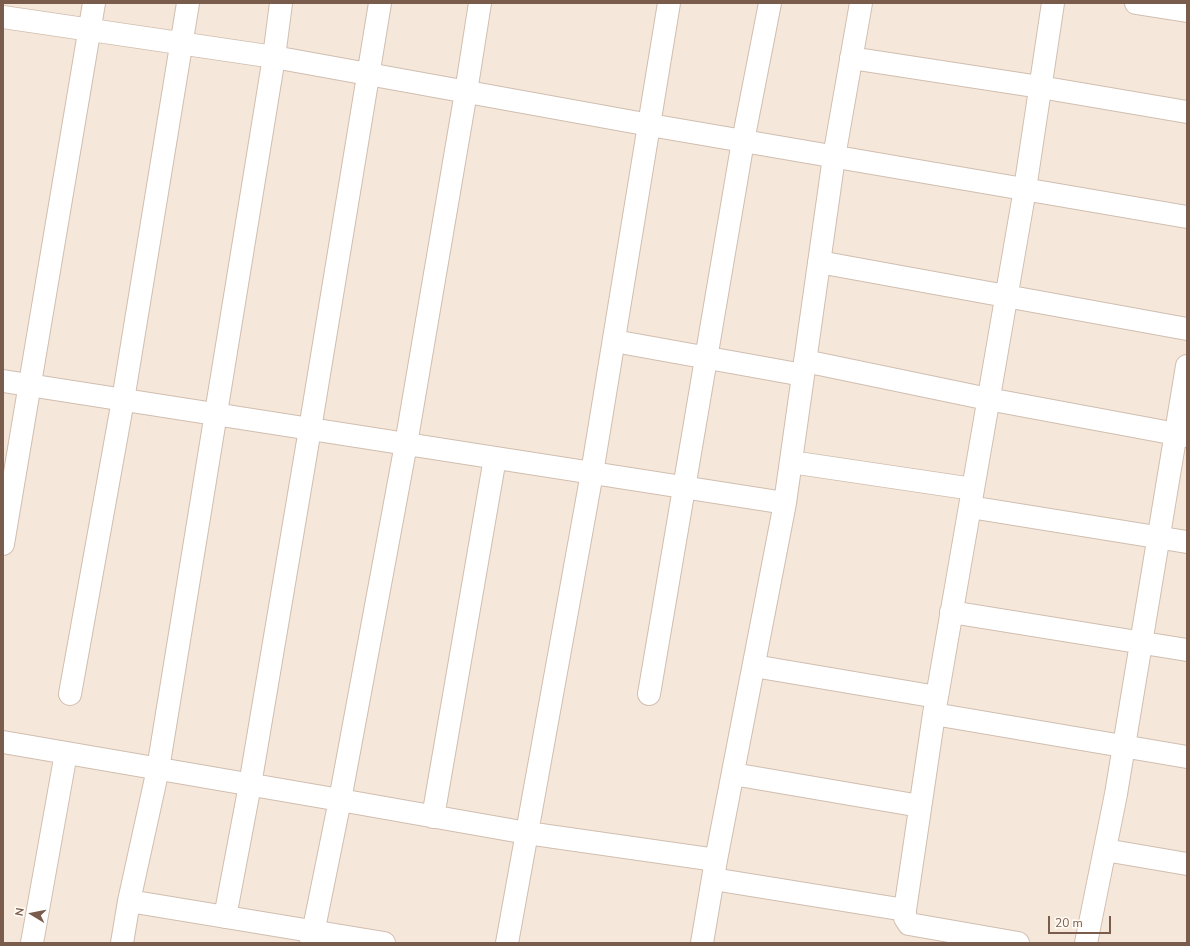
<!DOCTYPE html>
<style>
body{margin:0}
#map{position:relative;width:1190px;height:946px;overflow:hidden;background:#fdf6ec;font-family:"Nunito Sans",sans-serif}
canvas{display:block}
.frame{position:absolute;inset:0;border:4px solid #7a5c4d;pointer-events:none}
.north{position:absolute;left:12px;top:894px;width:40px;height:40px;-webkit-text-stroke:3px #fffaf3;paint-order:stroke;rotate:280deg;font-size:11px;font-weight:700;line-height:16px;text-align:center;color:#7a5c4d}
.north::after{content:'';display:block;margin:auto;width:14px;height:18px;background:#7a5c4d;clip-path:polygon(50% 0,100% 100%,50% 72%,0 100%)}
.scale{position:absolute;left:1048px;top:916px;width:63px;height:18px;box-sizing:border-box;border:2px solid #7a5c4d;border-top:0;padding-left:5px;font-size:12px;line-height:14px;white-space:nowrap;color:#7a5c4d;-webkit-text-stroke:3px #fffaf3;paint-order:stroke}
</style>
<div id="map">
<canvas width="1190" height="946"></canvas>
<div class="frame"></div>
<div class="north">N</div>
<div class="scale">20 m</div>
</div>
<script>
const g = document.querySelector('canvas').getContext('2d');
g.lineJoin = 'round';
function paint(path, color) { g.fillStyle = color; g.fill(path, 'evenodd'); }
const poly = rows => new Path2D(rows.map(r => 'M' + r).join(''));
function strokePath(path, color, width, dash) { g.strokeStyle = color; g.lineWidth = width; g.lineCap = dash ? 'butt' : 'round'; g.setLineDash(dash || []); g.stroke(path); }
paint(poly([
 [3,3,1187,3,1187,943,3,943]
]), '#f5e8da');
const minor = poly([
 [1136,3,1187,11],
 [3,17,274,57,650,125,1187,217],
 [851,58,1040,87,1187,112],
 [819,262,1187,329],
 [614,341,803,375],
 [805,361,988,399,1187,436],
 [3,381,785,503],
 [791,462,973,489],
 [970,507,1187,542],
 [3,544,94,3],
 [951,612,1187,650],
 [754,666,937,697],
 [70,694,123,400,188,3],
 [649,694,743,141,770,3],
 [934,714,1187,757],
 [3,742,340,800,527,833,716,860],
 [733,774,920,806],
 [433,817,495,458],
 [1105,850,1187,864],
 [713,879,905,910],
 [129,901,384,943],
 [225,917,250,785,310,429,380,3],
 [32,943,66,753],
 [122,943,129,901,158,769,274,57,281,3],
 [311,943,340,800,406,444,466,92,480,3],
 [507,943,592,473,669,3],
 [702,943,716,860,785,503,834,157,861,3],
 [1018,943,909,924,905,918,905,910,934,714,1025,189,1053,3],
 [1086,943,1116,794,1187,366]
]);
strokePath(minor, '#d1beb0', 24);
strokePath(minor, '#fff', 22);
</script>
